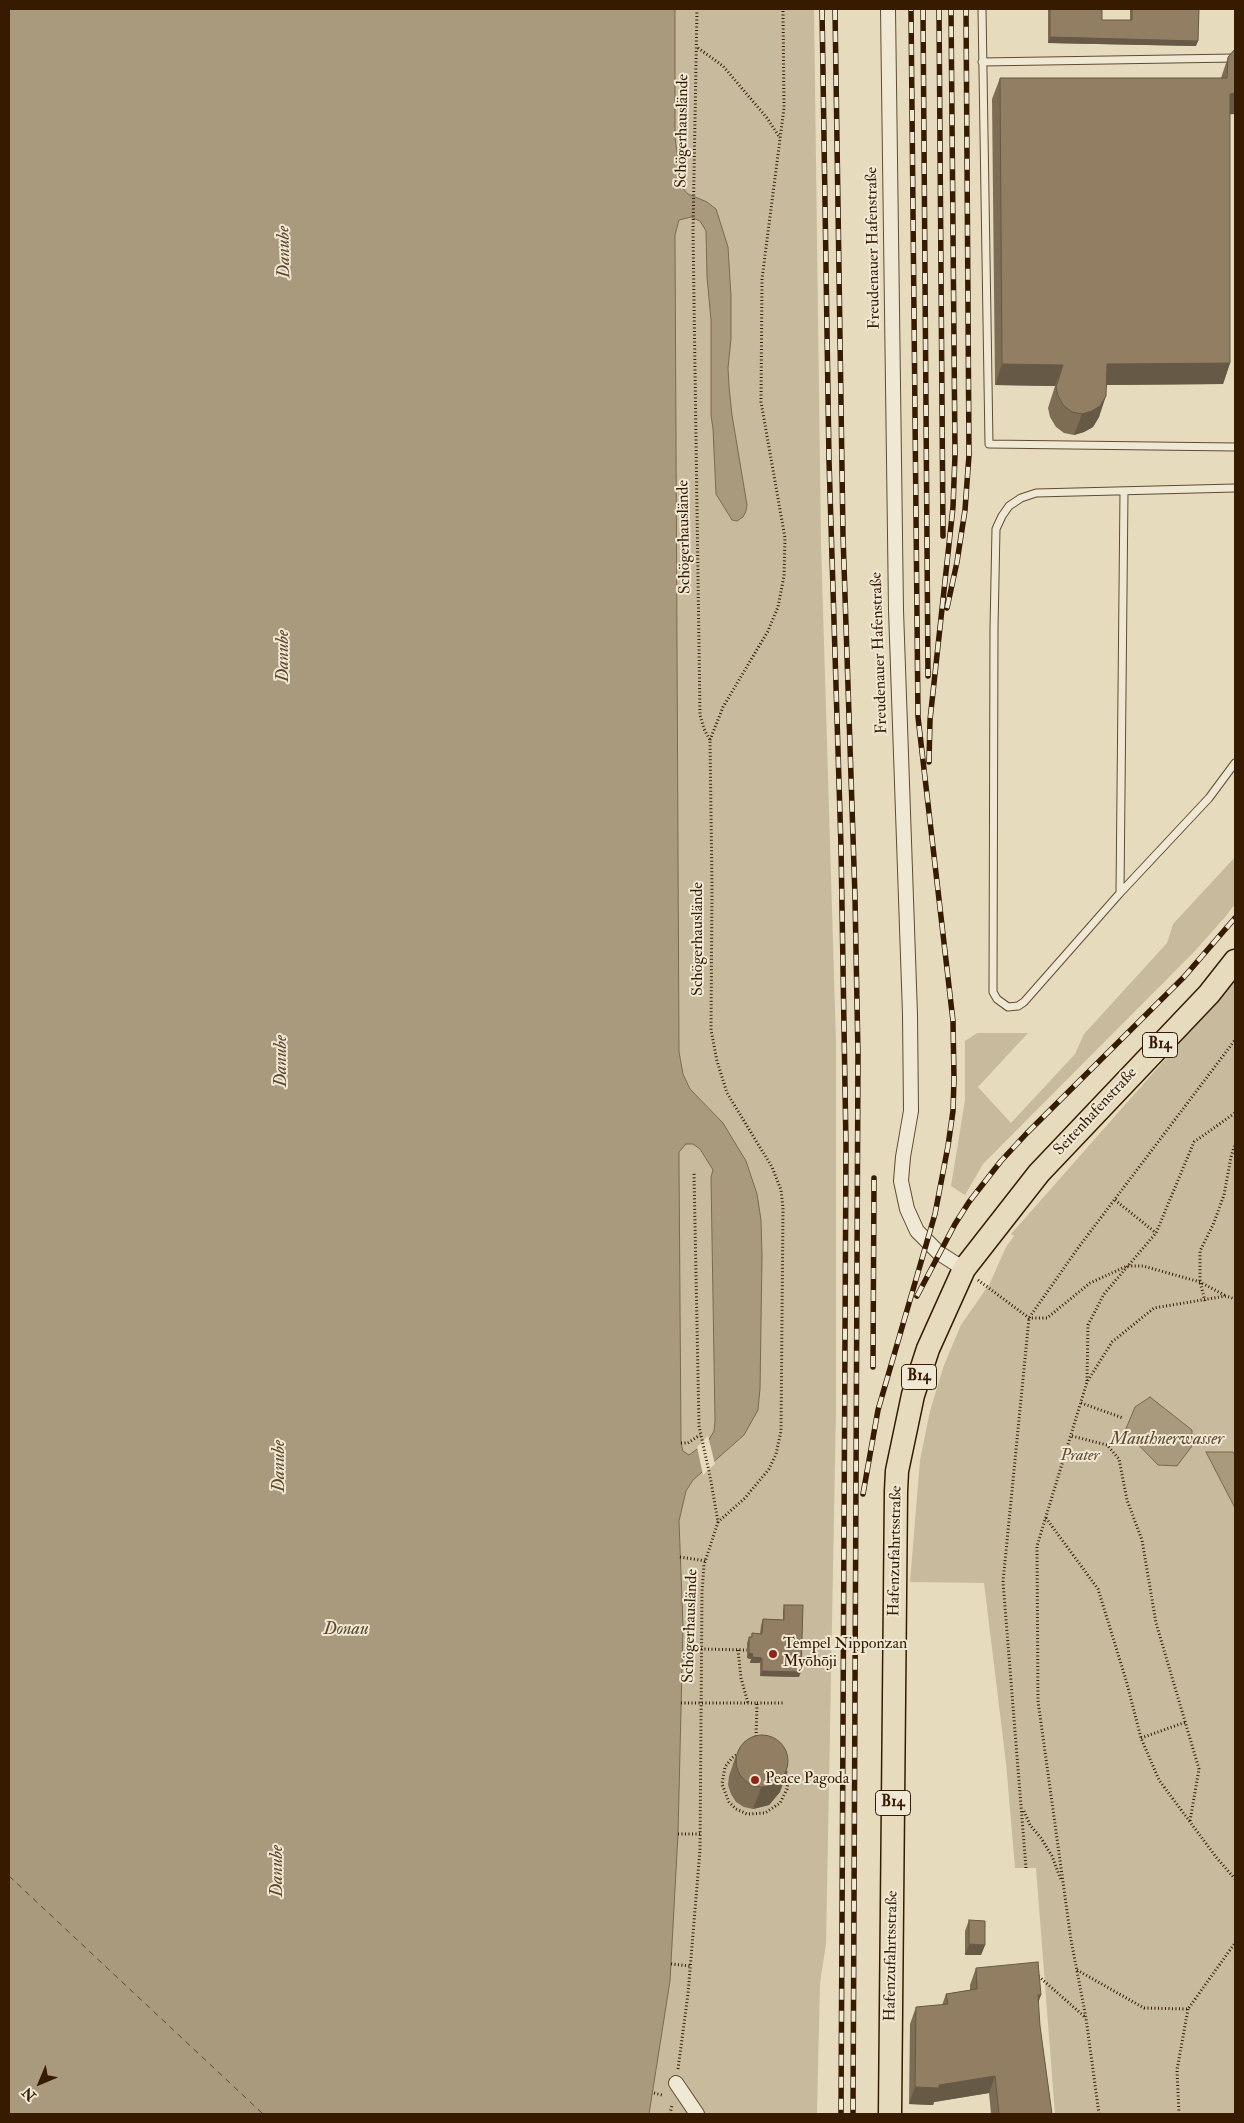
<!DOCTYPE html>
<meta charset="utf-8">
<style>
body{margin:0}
#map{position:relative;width:1244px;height:2123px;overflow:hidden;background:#e6dcbd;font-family:"IM FELL Double Pica",serif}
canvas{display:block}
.frame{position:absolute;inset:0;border:10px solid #361b01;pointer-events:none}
.north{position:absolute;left:15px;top:2058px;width:50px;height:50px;-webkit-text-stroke:4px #efe8d4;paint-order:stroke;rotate:225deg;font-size:14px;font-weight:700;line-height:20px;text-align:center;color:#361b01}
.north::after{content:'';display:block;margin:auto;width:18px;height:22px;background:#361b01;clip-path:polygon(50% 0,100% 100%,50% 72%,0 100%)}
</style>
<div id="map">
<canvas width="1244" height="2123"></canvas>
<div class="frame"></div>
<div class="north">N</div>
</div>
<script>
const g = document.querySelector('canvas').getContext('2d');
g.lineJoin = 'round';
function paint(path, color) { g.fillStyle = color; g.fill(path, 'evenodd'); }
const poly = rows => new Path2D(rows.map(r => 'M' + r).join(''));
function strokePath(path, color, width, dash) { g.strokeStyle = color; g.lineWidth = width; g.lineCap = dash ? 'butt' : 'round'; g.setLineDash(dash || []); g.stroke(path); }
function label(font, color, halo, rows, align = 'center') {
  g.font = font + ' "IM FELL Double Pica",serif'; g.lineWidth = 4; g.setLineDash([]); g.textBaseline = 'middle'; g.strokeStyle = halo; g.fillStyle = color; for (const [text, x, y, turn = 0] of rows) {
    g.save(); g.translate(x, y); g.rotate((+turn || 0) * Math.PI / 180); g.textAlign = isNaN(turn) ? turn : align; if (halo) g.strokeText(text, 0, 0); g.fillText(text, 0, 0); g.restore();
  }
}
paint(poly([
 [675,9,814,9,821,543,836,1042,836,1411,826,1944,820,1983,817,2114,649,2114,670,1981,678,1834,683,1627,679,1521,686,1491,693,1480,744,1435,762,1256,761,1220,757,1194,746,1161,723,1123,690,1089,683,1074,679,1052,675,235,679,220,691,217,700,221,706,231,707,277,711,320,711,415,713,429,716,494,730,517,747,505,732,415,729,386,728,368,731,339,731,296,728,247,716,209,707,202,688,194,682,187,675,138],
 [1235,857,1235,904,1226,916,1194,952,983,1164,965,1195,951,1186,965,1100,965,1041,977,1033,1028,1033,978,1087,1011,1123,1075,1054,1084,1034,1167,943,1173,924],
 [1235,980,1235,2114,1055,2114,1036,1868,1015,1868,1006,1763,984,1583,910,1582,920,1460,930,1411,944,1365,961,1325,990,1283,1006,1247,1014,1236,1011,1234],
 [686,1144,693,1144,700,1149,713,1170,711,1177,715,1421,714,1431,708,1441,689,1455,683,1451,681,1443,679,1152]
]), '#c8bb9d');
const water = poly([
 [9,9,675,9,675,138,682,187,688,194,707,202,716,209,728,247,731,296,731,339,728,368,729,386,732,415,747,505,746,511,743,517,737,521,732,520,716,494,713,429,711,415,711,320,707,277,706,231,700,221,691,217,679,220,675,235,679,1052,683,1074,690,1089,723,1123,746,1161,757,1194,761,1220,762,1256,760,1389,758,1410,744,1435,693,1480,686,1491,679,1521,683,1626,678,1834,670,1981,649,2114,9,2114,9,9],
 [686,1144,693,1144,700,1149,713,1170,711,1177,715,1421,714,1431,708,1441,689,1455,683,1451,681,1443,679,1162,679,1152,686,1144],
 [1150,1397,1192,1430,1192,1446,1177,1466,1158,1465,1125,1431,1135,1407,1150,1397],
 [1206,1452,1233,1452,1235,1455,1235,1508,1206,1452]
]);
paint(water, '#aa9a7d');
strokePath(water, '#7c674b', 1);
paint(poly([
 [708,1436,715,1464,703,1475,697,1447]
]), '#e6dcbd');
strokePath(poly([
 [9,1876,263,2114]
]), '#5f472c', 1, [6, 5]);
const service = poly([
 [982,9,989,444,1235,447],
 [982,62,1235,58],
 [1235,488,1036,493,1021,498,1009,506,1002,516,996,529,994,628,993,992,997,999,1008,1007,1018,1006,1024,1002,1120,893,1209,798,1235,763],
 [1120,893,1124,491]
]);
const minor = poly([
 [888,9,896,610,910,1014,911,1111,903,1157,901,1181,907,1209,917,1231,939,1253,964,1269],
 [676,2083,697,2114]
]);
const primary = poly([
 [890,2114,896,1491,897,1471,913,1395,928,1349,964,1269,1039,1173,1209,994,1235,961]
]);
strokePath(service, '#624b30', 9);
strokePath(minor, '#624b30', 16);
strokePath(primary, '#361b01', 25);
strokePath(poly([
 [697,9,693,231,700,715,704,729,710,740,712,886,711,1030,717,1061,727,1093,772,1167,781,1190,783,1208,781,1431,776,1454,769,1469,745,1498,718,1522],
 [698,48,723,66,767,118,780,138],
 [710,740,723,707,768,631,778,607,784,576,785,538,761,402,762,279,784,108,783,9],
 [1115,1200,1156,1233],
 [978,1280,1029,1318,1047,1318,1090,1283,1127,1266,1143,1266,1200,1282,1226,1296],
 [1205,1301,1200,1282,1200,1251,1213,1225,1224,1195,1231,1157,1235,1144],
 [1087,1381,1088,1325,1104,1294,1156,1233,1194,1142,1235,1113],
 [1081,1403,1123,1418],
 [1072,1436,1107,1445,1119,1459,1127,1500,1142,1540,1156,1623,1199,1769,1190,1821],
 [681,1443,688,1443,700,1435],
 [1046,1518,1098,1589,1126,1680,1141,1738,1159,1780,1216,1857,1235,1879],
 [680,1557,706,1561],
 [701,1649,747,1650],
 [738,1650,741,1678,748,1703],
 [681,1703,757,1703,756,1738],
 [757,1703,785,1703],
 [1141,1738,1186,1722],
 [739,1753,732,1758,725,1767,722,1784,729,1802,736,1809,747,1814,765,1813,780,1803,787,1789,788,1781,785,1770],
 [1024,1811,1030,1825,1041,1838,1052,1856,1061,1880],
 [678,1834,700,1834],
 [1026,1868,1003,1582,1029,1318,1078,1248,1235,1040],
 [671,1964,690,1966],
 [1077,1970,1144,2008,1188,2009,1235,1943],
 [1036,1974,1086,2018],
 [678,2069,688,1994,700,1850,702,1592,704,1565,718,1522,710,1476,699,1426,694,1173],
 [654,2093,662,2095],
 [670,2114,672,2105],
 [1099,2114,1086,2018,1071,1940,1038,1701,1037,1546,1087,1382,1112,1342,1154,1308,1226,1296,1235,1299],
 [1179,2114,1177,2070,1188,2009]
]), '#361b01', 3, [1, 2.5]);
strokePath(service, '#efe8d4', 7);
strokePath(minor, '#efe8d4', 14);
strokePath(primary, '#e6dcbd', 22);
const rail = poly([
 [822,9,829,460,841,847,846,1146,841,2114],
 [835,9,843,535,855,897,858,1055,853,2114],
 [923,9,928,676],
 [939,9,943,536],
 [947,608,957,562,965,510,969,455,966,9],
 [929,762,930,720,953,507,955,455,951,9],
 [917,1296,955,1224,969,1202,1001,1161,1027,1133,1184,977,1235,918],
 [873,1367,874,1178],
 [863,1494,878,1410,935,1214,948,1146,953,1111,954,1079,953,1021,918,717,911,9]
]);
strokePath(rail, '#361b01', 5.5);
strokePath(rail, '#efe8d4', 4, [11]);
paint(poly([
 [1048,9,1102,9,1102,20,1130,20,1130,9,1199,9,1196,46,1048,43],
 [1235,49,1235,114,1230,114,1230,363,1223,384,1107,385,1099,417,1093,427,1084,432,1074,435,1064,433,1056,427,1050,417,1048,408,1055,386,995,385,992,99,1000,78,1221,78,1228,57],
 [784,1605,799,1677,760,1676,760,1663,750,1663,751,1659,747,1658,747,1643,749,1637,751,1637,752,1633,760,1634,761,1625,763,1619,783,1620,783,1611],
 [736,1755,780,1792,769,1805,753,1809,744,1807,736,1802,731,1794,728,1785,729,1776],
 [969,1920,985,1945,981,1955,965,1955,965,1931],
 [976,1968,1038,2002,1040,2026,1052,2114,991,2114,989,2093,934,2102,933,2105,909,2104,910,2024,916,2007,942,2005,946,1994,970,1990,970,1985]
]), '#7e6d55');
paint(poly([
 [1050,37,1198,41,1196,46,1048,43],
 [1235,93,1235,114,1223,115,1230,94],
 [1230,363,1223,384,1099,385,1107,364],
 [1002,364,1063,365,1055,386,995,385],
 [1106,396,1099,417,1093,427,1084,432,1074,435,1082,414],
 [749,1653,753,1654,751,1659,747,1658],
 [752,1657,762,1658,760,1663,750,1663],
 [762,1671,801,1672,799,1677,760,1676],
 [788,1771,780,1792,769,1805,753,1809,761,1788],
 [969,1944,985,1945,981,1955,965,1955],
 [1038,1995,1041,1995,1035,2012],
 [995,2076,989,2093,934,2102,933,2105,909,2104,915,2087,939,2085]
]), '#665945');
const building = poly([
 [1050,9,1102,9,1102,20,1132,20,1132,9,1199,9,1198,41,1050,37,1050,9],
 [1235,49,1235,93,1230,94,1230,363,1107,364,1106,396,1100,406,1092,411,1082,414,1072,412,1064,406,1058,396,1056,387,1063,365,1002,364,1000,78,1227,78,1228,57,1235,49],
 [784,1605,803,1605,801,1672,762,1671,762,1658,752,1657,753,1654,749,1653,749,1637,752,1637,752,1633,762,1634,763,1619,784,1620,784,1605],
 '736 1761a26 26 0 1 1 52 0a26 26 0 1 1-52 0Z',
 [969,1920,985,1921,985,1945,969,1944,969,1920],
 [1038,1962,1041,1995,1038,1995,1040,2026,1052,2114,999,2114,995,2076,939,2085,939,2088,915,2087,916,2007,948,2004,946,1994,977,1989,976,1968,1038,1962]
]);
paint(building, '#927f63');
strokePath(building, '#665945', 1);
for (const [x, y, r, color] of [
 [773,1654,5,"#8f2418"],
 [755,1780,5,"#8f2418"]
]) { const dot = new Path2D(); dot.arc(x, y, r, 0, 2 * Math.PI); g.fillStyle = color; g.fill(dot); strokePath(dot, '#efe8d4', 2); }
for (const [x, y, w] of [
 [1160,1045,35],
 [919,1377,35],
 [893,1803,35]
]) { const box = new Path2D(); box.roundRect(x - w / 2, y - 12.5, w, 25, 4); g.fillStyle = '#efe8d4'; g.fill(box); strokePath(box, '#361b01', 1); }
label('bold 15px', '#361b01', null, [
 ["B14",1160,1045],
 ["B14",919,1377],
 ["B14",893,1803]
]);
label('16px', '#361b01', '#efe8d4', [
 ["Schögerhauslände",683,131,-89],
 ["Freudenauer Hafenstraße",874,248,-91],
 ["Schögerhauslände",685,537,-91],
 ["Freudenauer Hafenstraße",880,653,-92],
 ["Schögerhauslände",699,939,-90],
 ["Seitenhafenstraße",1096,1112,-47],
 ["Hafenzufahrtsstraße",896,1551,-89],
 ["Schögerhauslände",691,1626,-88],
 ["Hafenzufahrtsstraße",892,1956,-89]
]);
label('italic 16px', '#624b30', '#efe8d4', [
 ["Prater",1080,1457]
]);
label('16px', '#361b01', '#efe8d4', [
 ["Tempel Nipponzan",783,1645],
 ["Myōhōji",783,1663],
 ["Peace Pagoda",765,1780]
], 'left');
label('italic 18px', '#5f472c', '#efe8d4', [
 ["Danube",285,252,-91],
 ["Danube",284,656,-90],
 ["Danube",282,1061,-90],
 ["Mauthnerwasser",1167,1440],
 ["Danube",280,1466,-90],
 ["Donau",346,1630],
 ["Danube",278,1871,-90]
]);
</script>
